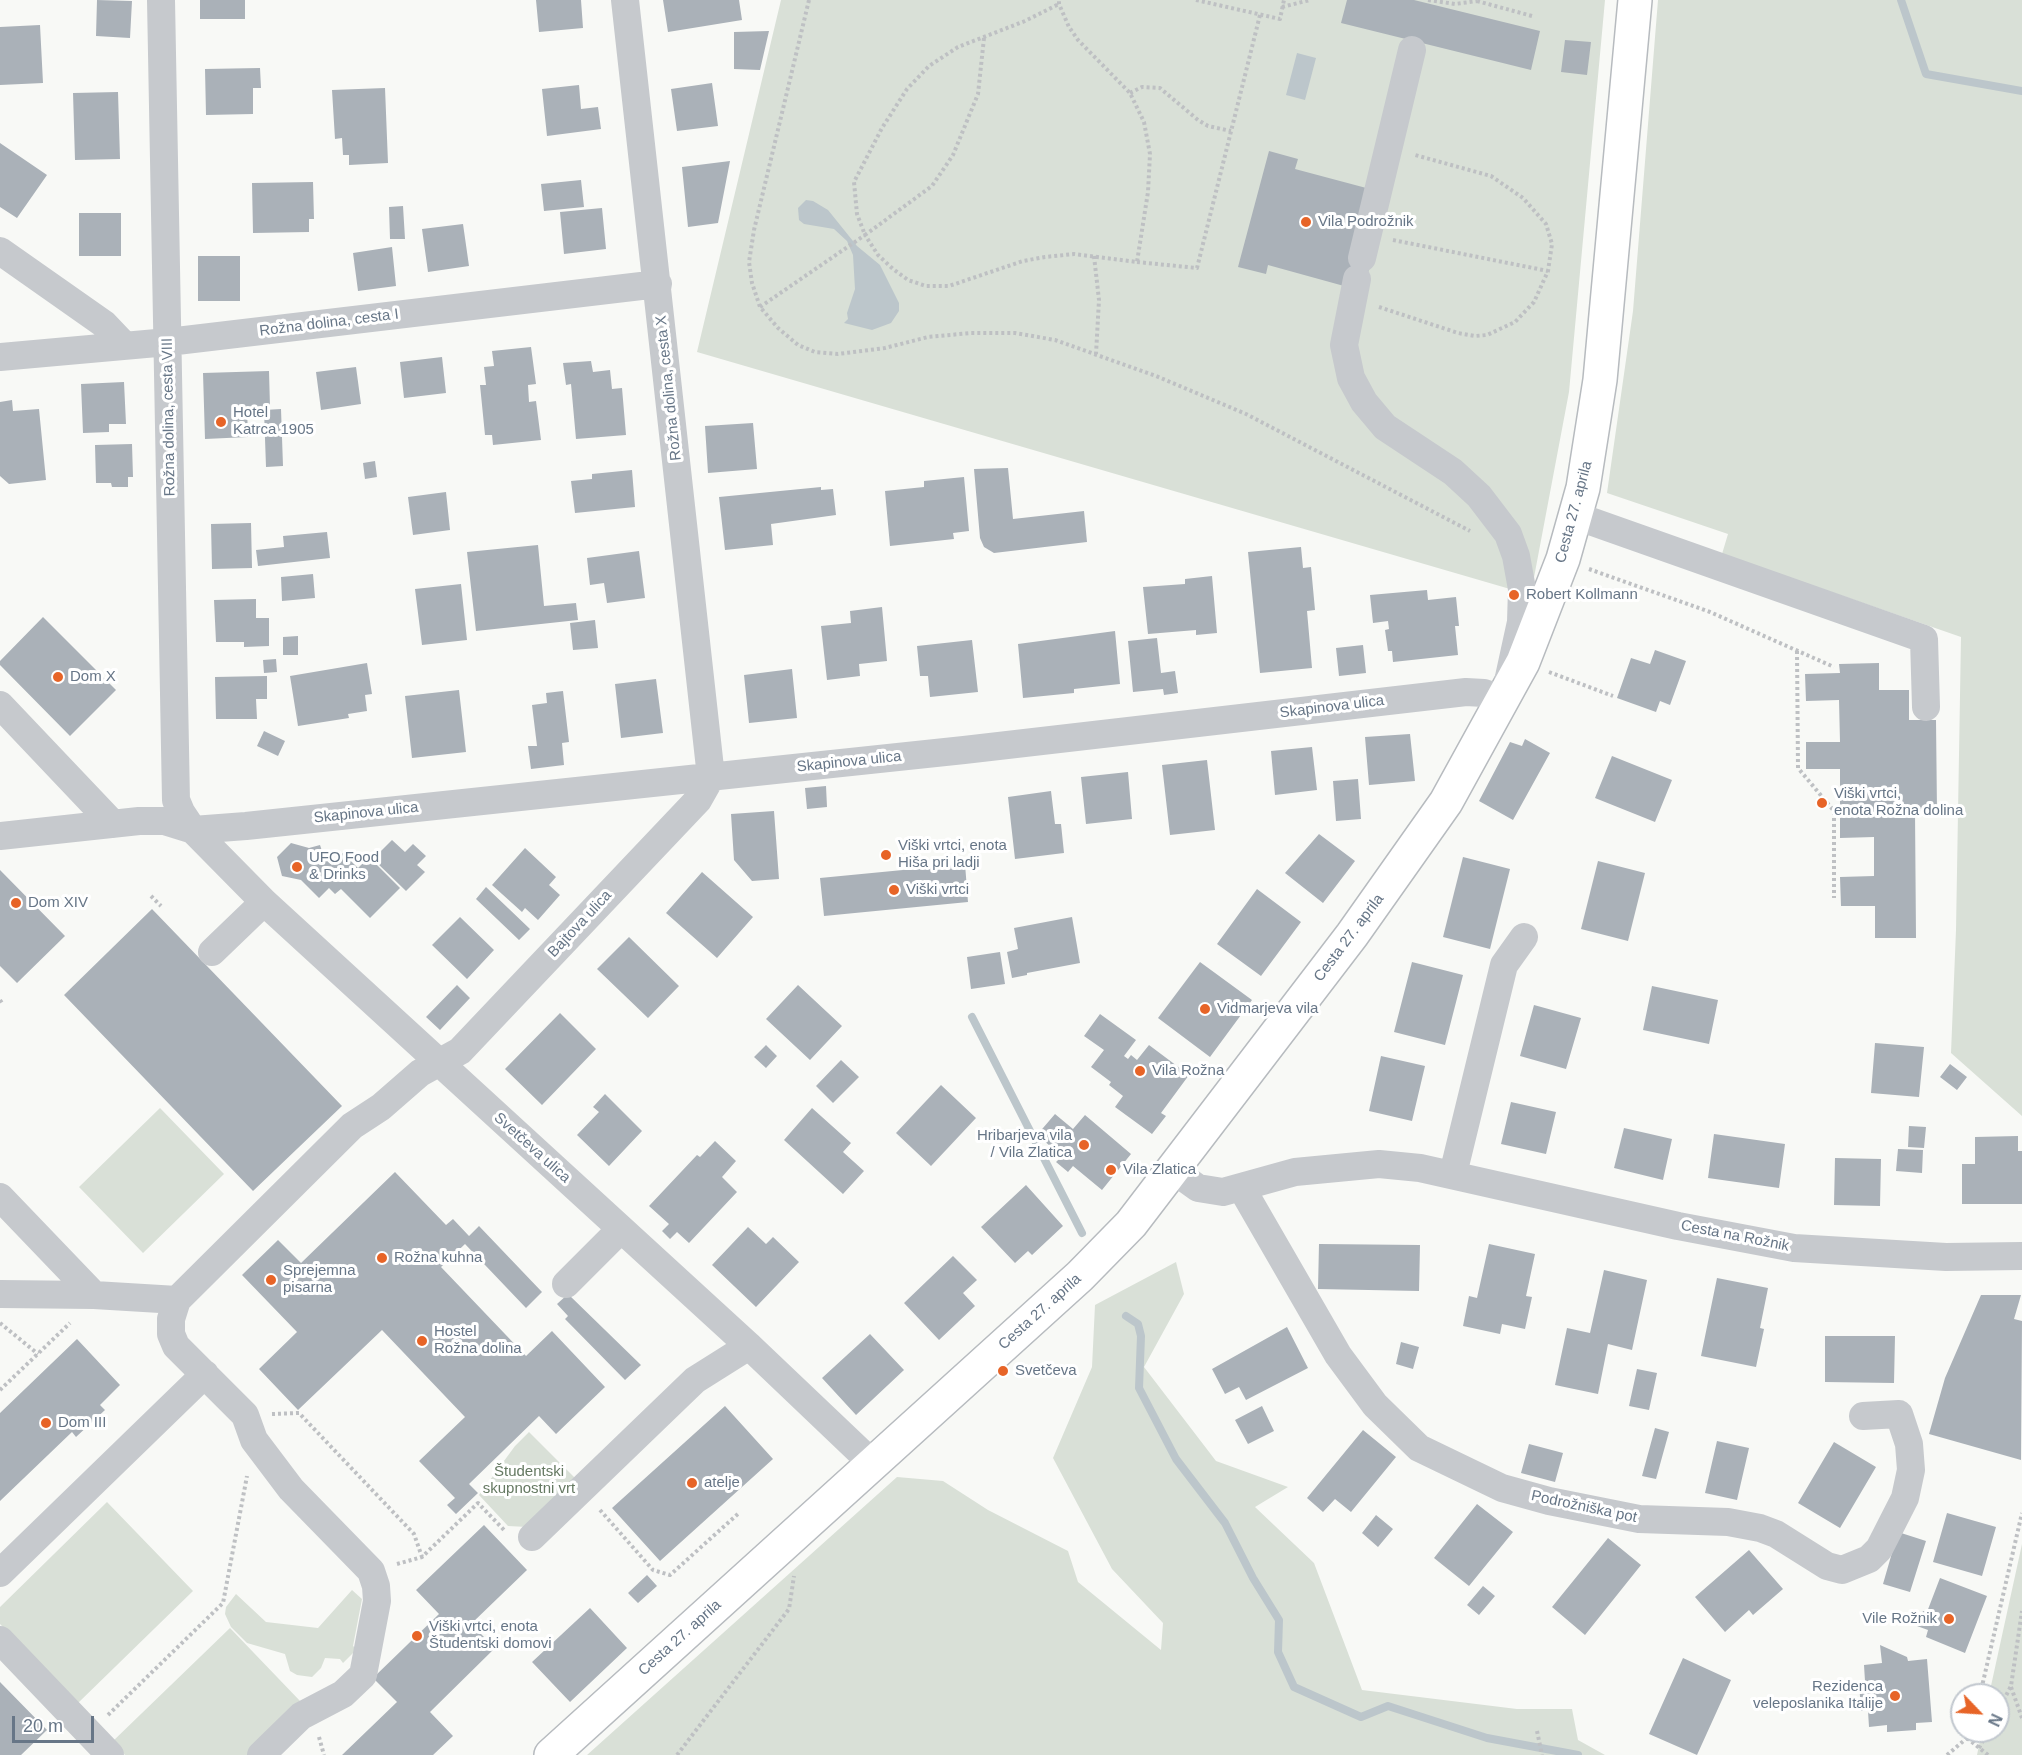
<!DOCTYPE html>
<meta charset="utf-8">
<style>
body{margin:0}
#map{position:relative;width:2022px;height:1755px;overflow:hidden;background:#f8f9f6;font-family:Helvetica,sans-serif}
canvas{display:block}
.north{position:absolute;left:1950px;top:1683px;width:60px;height:60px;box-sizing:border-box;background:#fff;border:2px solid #c2c8cf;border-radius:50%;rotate:115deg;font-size:16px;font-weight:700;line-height:24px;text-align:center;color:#677687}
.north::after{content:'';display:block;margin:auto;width:21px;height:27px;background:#e76427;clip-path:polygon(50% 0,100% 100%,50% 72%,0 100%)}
.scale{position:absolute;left:12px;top:1716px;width:82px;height:27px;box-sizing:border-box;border:3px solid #677687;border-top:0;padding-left:8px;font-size:18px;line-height:21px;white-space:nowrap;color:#677687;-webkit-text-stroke:4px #fff;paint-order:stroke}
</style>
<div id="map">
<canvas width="2022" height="1755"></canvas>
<div class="north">N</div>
<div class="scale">20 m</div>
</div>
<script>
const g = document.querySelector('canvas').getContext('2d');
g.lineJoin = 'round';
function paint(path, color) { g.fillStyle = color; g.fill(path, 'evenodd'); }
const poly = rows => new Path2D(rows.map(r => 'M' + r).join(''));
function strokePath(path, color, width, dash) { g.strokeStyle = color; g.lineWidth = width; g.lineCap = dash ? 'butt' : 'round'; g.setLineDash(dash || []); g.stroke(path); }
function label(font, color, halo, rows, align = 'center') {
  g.font = font + ' Helvetica,sans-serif'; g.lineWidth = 6; g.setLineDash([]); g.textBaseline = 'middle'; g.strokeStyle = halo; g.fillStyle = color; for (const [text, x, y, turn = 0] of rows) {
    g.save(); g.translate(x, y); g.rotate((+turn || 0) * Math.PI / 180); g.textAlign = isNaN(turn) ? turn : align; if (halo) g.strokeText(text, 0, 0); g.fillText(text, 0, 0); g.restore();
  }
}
paint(poly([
 [781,0,1605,0,1569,392,1532,588,1510,589,697,352],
 [1658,0,2022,0,2022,1116,1951,1053,1956,930,1961,637,1722,554,1728,534,1607,493,1633,311],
 [160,1108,224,1174,143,1253,79,1187],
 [1176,1262,1184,1294,1144,1367,1216,1461,1288,1487,1255,1507,1314,1563,1362,1690,1517,1709,1572,1709,1578,1740,1605,1755,587,1755,897,1477,943,1481,988,1510,1068,1551,1078,1582,1161,1650,1163,1623,1112,1569,1053,1458,1092,1367,1095,1305],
 [529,1432,576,1479,527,1527,508,1526,479,1495,515,1446],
 [107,1502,193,1591,77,1704,0,1624,0,1607],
 [2022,1544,2022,1755,1977,1755,1982,1731,1998,1731,1998,1695,1989,1695],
 [352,1590,362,1599,353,1646,357,1649,343,1663,340,1659,325,1658,321,1668,312,1677,297,1675,290,1671,285,1654,247,1643,231,1627,225,1614,226,1607,236,1594,266,1622,318,1628],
 [230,1628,301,1702,247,1755,125,1755,112,1742]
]), '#d9e0d7');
paint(poly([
 [1297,53,1316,58,1305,100,1286,95],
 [806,200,813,201,828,210,857,246,880,265,899,303,899,311,891,323,872,330,844,323,848,319,847,313,855,289,853,255,847,241,834,229,804,224,799,220,798,208]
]), '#bcc6cb');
strokePath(poly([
 [1901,0,1926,74,2022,91],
 [972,1017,1082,1233],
 [1126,1316,1138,1324,1141,1336,1139,1388,1176,1459,1225,1523,1253,1578,1279,1620,1278,1652,1294,1687,1361,1717,1388,1706,1487,1738,1578,1755]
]), '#bcc6cb', 8);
paint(poly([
 [97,0,132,1,130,38,96,36],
 [200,0,245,0,245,19,200,19],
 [536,0,581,0,583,28,539,32],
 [663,0,739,0,742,20,668,32],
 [1347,0,1414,0,1540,31,1531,70,1341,23],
 [40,25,43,83,0,85,0,27],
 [769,31,760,70,734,69,734,32],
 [1565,40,1591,42,1587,75,1561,72],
 [260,68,261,88,253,88,253,114,206,115,205,69],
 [712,83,718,126,677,131,671,89],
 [579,85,581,109,598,107,601,129,547,136,542,89],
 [385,88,388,163,349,165,349,155,343,155,342,138,335,139,332,90],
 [118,92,120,159,75,160,73,93],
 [0,143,47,175,17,218,0,207],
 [1269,151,1298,159,1295,169,1370,189,1371,260,1366,281,1344,286,1268,265,1266,274,1238,267],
 [730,161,718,223,688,227,682,167],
 [581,180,584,207,544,211,541,184],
 [313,182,314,219,309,219,309,232,253,233,252,183],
 [403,206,405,239,390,239,389,207],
 [602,208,606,249,564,254,560,212],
 [79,213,121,213,121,256,79,256],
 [463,224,469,266,428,272,422,229],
 [392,247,396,286,358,291,353,253],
 [198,256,240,256,240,301,198,301],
 [531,347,536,384,528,385,529,402,536,401,541,440,493,445,492,435,485,435,480,385,486,385,484,367,494,366,492,351],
 [442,357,446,393,404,398,400,362],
 [591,361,593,372,610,370,612,389,622,388,626,435,576,439,571,384,566,385,563,363],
 [356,367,361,404,321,410,316,372],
 [269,371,270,407,247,408,248,437,205,439,203,373],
 [124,382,126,424,109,424,109,432,83,433,81,384],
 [12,400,13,411,39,409,46,480,9,484,0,476,0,402],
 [281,409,283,466,266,467,264,410],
 [753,423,757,469,708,473,705,426],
 [132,444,133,477,128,477,128,487,112,487,111,483,96,483,95,445],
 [375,461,377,477,365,479,363,463],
 [1008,468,1013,519,1084,511,1087,542,994,553,984,547,980,538,974,469],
 [632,470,635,507,575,513,571,481,592,479,592,474],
 [964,477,969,531,953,533,954,539,890,546,885,491,924,487,924,481],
 [821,487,821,490,833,489,836,515,771,524,773,545,725,550,719,497],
 [446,492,450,530,413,535,408,497],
 [251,523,252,568,212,569,211,524],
 [327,532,330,558,258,566,256,550,284,547,283,536],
 [538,545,544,606,576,603,578,620,476,631,467,552],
 [1301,547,1303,568,1311,567,1315,610,1307,611,1312,668,1260,673,1248,552],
 [639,551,645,598,607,603,604,583,590,585,587,558],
 [313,574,315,598,282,601,281,577],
 [1212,576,1217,633,1196,635,1196,630,1148,634,1143,587,1185,584,1185,579],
 [461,584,467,640,422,645,415,589],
 [1427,590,1428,600,1456,597,1459,626,1455,626,1458,655,1393,662,1392,651,1388,651,1385,630,1389,629,1388,621,1373,623,1370,595],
 [256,599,256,618,269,618,269,646,244,647,244,642,216,642,214,600],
 [882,607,887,661,859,664,860,676,827,680,821,626,851,623,850,611],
 [43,617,116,690,70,736,0,665,0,661],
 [595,620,598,648,573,650,570,623],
 [1115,631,1120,684,1074,689,1074,693,1023,698,1018,644],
 [298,636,298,655,283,655,283,637],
 [1157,638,1161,673,1175,671,1178,693,1164,695,1163,689,1133,692,1128,641],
 [972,640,978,692,930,697,928,676,920,676,917,646],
 [1363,645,1366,673,1339,676,1336,648],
 [1655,650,1686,661,1670,705,1660,701,1656,712,1617,698,1631,658,1650,664],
 [276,659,277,672,264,673,263,660],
 [367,663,372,694,365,695,367,711,348,714,349,718,298,726,290,676],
 [1879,663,1879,690,1909,690,1909,720,1936,720,1937,812,1915,812,1916,938,1875,938,1875,906,1841,906,1840,877,1874,876,1874,837,1840,838,1840,769,1806,769,1806,742,1840,742,1839,700,1806,701,1805,674,1840,673,1839,664],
 [792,669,797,718,749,723,744,675],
 [267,676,267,699,256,699,257,719,216,719,215,677],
 [656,679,663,733,621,738,615,684],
 [459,690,466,752,412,758,405,696],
 [563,691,569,742,562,743,564,765,531,769,528,746,537,746,532,705,547,703,546,693],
 [264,731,285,741,278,756,257,746],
 [1410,734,1415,781,1369,785,1365,737],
 [1525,739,1550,753,1513,820,1479,801,1510,742,1522,746],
 [1312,747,1317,790,1275,795,1271,751],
 [1612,756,1672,780,1655,822,1595,798],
 [1207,760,1215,830,1170,835,1162,765],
 [1128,772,1132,819,1086,824,1081,777],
 [1358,779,1361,819,1336,821,1333,781],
 [826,786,827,807,807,809,805,788],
 [1051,791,1055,824,1061,824,1064,853,1015,859,1008,797],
 [774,811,779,879,752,881,734,860,731,814],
 [1319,834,1355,861,1323,903,1285,873],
 [392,840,405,852,413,844,426,856,417,865,425,872,406,891,373,859],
 [291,843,309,848,320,845,324,857,332,865,343,853,358,868,369,857,400,888,370,918,341,889,335,894,329,888,319,898,301,880,282,876,277,857],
 [525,848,556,877,549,885,560,895,538,920,525,908,522,912,492,885],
 [1463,857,1510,869,1490,949,1443,937],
 [1598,861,1645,873,1628,941,1581,929],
 [965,864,968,902,824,916,820,878],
 [0,870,65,936,17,983,0,966],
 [702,872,753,917,717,958,666,913],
 [486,887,530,929,519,940,476,899],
 [1257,889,1301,922,1261,976,1217,944],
 [152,909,342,1106,253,1191,64,995],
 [460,917,494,950,467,979,432,945],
 [1072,917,1080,963,1027,973,1027,975,1012,978,1007,952,1018,949,1014,928],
 [629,937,679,986,648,1018,597,969],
 [1000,952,1005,984,971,989,967,957],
 [1200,962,1252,1000,1210,1057,1158,1018],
 [1412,962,1463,975,1445,1045,1394,1032],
 [457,985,470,998,440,1030,426,1017],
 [798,985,842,1026,810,1060,766,1019],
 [1652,986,1718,1000,1709,1044,1643,1030],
 [1534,1005,1581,1018,1566,1069,1520,1056],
 [560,1013,596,1049,542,1105,505,1069],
 [1100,1014,1136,1040,1124,1056,1128,1059,1131,1055,1137,1060,1149,1045,1189,1075,1161,1113,1166,1116,1152,1134,1115,1107,1123,1096,1109,1085,1111,1082,1091,1067,1104,1050,1084,1036],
 [1875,1043,1924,1047,1919,1097,1871,1093],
 [766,1045,777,1056,766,1068,754,1057],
 [1381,1056,1425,1066,1412,1121,1369,1111],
 [841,1060,859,1077,833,1103,816,1086],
 [1950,1064,1967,1077,1957,1090,1940,1077],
 [941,1085,976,1118,931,1166,896,1133],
 [605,1094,642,1131,609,1166,577,1135,599,1112,593,1107],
 [1511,1102,1556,1112,1546,1154,1501,1144],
 [812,1108,851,1143,843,1152,864,1171,843,1194,784,1140],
 [1055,1114,1073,1129,1085,1115,1131,1154,1102,1190,1073,1166,1068,1172,1056,1162,1062,1156,1037,1135],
 [1909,1126,1926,1127,1924,1148,1908,1147],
 [1624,1128,1672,1139,1663,1180,1614,1168],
 [1714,1134,1785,1144,1779,1188,1708,1178],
 [2018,1136,2018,1151,2022,1151,2022,1204,1962,1204,1962,1164,1975,1164,1975,1137],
 [715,1141,736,1161,722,1177,737,1192,689,1243,677,1232,670,1239,662,1231,669,1224,649,1206,697,1155,700,1157],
 [1898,1149,1923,1150,1922,1173,1896,1171],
 [1835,1158,1881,1159,1880,1206,1834,1205],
 [395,1172,446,1225,453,1219,469,1236,479,1226,542,1292,526,1308,465,1244,441,1267,526,1356,552,1331,605,1387,556,1434,539,1416,469,1484,478,1493,456,1514,447,1505,455,1498,419,1461,465,1417,382,1330,298,1410,259,1369,297,1332,242,1275,278,1240,301,1263],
 [1026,1185,1063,1226,1032,1255,1028,1251,1015,1263,981,1227],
 [748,1227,766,1244,773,1237,799,1262,756,1307,712,1265],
 [1319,1244,1420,1245,1419,1291,1318,1289],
 [1489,1244,1535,1254,1526,1296,1532,1297,1525,1329,1502,1324,1500,1334,1463,1326,1469,1296,1477,1298],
 [953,1256,977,1280,963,1293,975,1306,939,1340,904,1303],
 [1604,1270,1647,1280,1632,1350,1608,1344,1598,1394,1555,1385,1567,1328,1590,1333],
 [1717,1278,1768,1288,1760,1328,1764,1329,1756,1367,1701,1356],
 [568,1294,641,1365,625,1380,565,1319,568,1316,557,1304],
 [1981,1295,2021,1295,2014,1319,2022,1321,2021,1460,1929,1434,1945,1378],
 [1287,1327,1308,1368,1246,1400,1239,1387,1225,1394,1212,1369],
 [870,1334,904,1370,856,1415,822,1378],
 [1825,1336,1895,1336,1894,1383,1825,1382],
 [77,1339,120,1385,100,1405,105,1410,76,1437,72,1432,0,1501,0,1413],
 [1401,1342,1419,1347,1413,1369,1396,1364],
 [1637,1369,1657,1373,1649,1410,1629,1406],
 [725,1406,773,1459,660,1561,612,1508],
 [1262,1406,1274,1431,1248,1444,1235,1420],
 [1655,1428,1669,1432,1656,1479,1642,1476],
 [1363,1430,1396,1457,1351,1512,1335,1499,1323,1512,1307,1498],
 [1717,1441,1749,1448,1737,1500,1705,1493],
 [1834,1442,1876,1467,1840,1528,1798,1503],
 [1529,1444,1563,1453,1555,1482,1521,1473],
 [1477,1504,1513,1532,1469,1586,1434,1558],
 [1947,1513,1996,1527,1982,1576,1933,1562],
 [1376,1515,1393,1529,1378,1547,1362,1533],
 [484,1525,527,1570,471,1624,495,1648,430,1712,453,1736,433,1755,342,1755,397,1702,373,1678,439,1614,416,1590],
 [1898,1532,1926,1541,1910,1592,1883,1584],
 [1608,1538,1641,1565,1585,1635,1552,1607],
 [1749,1550,1783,1589,1753,1615,1749,1610,1725,1632,1695,1597],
 [647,1575,657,1586,638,1603,628,1593],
 [1940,1578,1987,1596,1965,1653,1926,1637,1928,1630,1917,1626,1923,1611,1927,1612],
 [1483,1586,1495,1596,1479,1615,1467,1605],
 [590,1608,627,1648,570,1702,532,1662],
 [1880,1645,1907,1657,1908,1661,1927,1659,1932,1722,1916,1723,1916,1730,1887,1732,1887,1725,1869,1727,1868,1711,1861,1711,1859,1682,1865,1681,1864,1665,1882,1663],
 [1683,1658,1731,1680,1697,1755,1649,1734],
 [0,1682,47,1730,21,1755,0,1755]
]), '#aab1b8');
const major = poly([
 [551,1755,1080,1276,1131,1224,1352,935,1446,802,1523,662,1563,559,1583,488,1600,380,1635,0]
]);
strokePath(major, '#b7bbbf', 36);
strokePath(poly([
 [809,0,754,230,749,262,752,283,760,307,778,328,798,345,815,352,838,354,885,348,928,337,971,333,1015,333,1055,340,1156,376,1246,414,1470,531],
 [1196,0,1280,19,1284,0],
 [1428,0,1455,4,1477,1],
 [1477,1,1532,16],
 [1282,7,1310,0],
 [984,38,978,94,953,155,932,186,865,235,857,214,854,182,882,128,907,89,929,66,958,47,1025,21,1059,4],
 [1130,93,1142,87,1160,88,1198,120,1208,126,1231,131],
 [1393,240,1548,271],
 [1094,256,1099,300,1096,354],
 [1137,262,1197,268,1260,15],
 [760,307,865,235,878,255,893,269,908,280,926,286,949,286,1023,261,1045,257,1074,254,1137,262,1148,192,1150,154,1144,122,1130,93,1078,40,1069,27,1059,4,1059,0],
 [1379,307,1458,333,1475,336,1487,335,1515,322,1534,302,1548,271,1552,244,1546,224,1523,198,1491,176,1415,155],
 [1589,569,1710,612,1834,667],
 [1797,651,1798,768,1834,811,1834,898],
 [1549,672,1613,696],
 [151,896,161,906],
 [0,1000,2,1003],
 [0,1323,38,1354],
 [0,1390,70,1323],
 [272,1414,299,1413,414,1534,422,1557],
 [600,1510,653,1570,670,1575,739,1513],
 [397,1564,422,1557,478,1503,505,1531],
 [2011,1687,2022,1718],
 [1980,1695,2022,1513],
 [1998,1711,2011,1686,2022,1611],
 [108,1715,223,1603,247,1476],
 [1537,1731,1542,1755],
 [319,1737,324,1755],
 [1967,1738,1988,1755],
 [1979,1748,1988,1731],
 [677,1755,789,1609,794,1576],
 [1947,1755,1967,1738,1970,1731]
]), '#bec0c3', 4, [3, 3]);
strokePath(poly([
 [161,0,176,800,181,812,193,830,264,902,749,1346,873,1464],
 [0,251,104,324,124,345],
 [1362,258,1412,50],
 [0,357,168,342,658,284],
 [1576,516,1924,639,1926,707],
 [0,705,113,824],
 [0,836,139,821,164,821,193,830,246,826,964,750,1466,692,1484,693,1504,700,1521,622,1522,589,1516,556,1508,534,1479,496,1453,472,1385,427,1364,402,1351,378,1344,345,1357,279],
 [212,952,264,902],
 [1173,1170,1198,1188,1223,1192,1295,1172,1379,1164,1420,1168,1678,1226,1794,1248,1946,1257,2022,1256],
 [1453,1174,1504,965,1524,937],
 [1241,1187,1338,1355,1375,1405,1419,1448,1502,1488,1549,1501,1639,1519,1728,1522,1760,1528,1776,1534,1827,1566,1842,1570,1869,1559,1879,1549,1905,1498,1911,1470,1909,1444,1899,1414,1863,1416],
 [0,1197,94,1295,177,1300],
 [566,1284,621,1229],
 [0,1294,94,1295],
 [532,1537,695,1380,749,1346],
 [0,1573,205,1374],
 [0,1640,110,1755],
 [261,1755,301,1716,343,1694,363,1675,377,1601,376,1586,371,1571,291,1489,254,1440,245,1415,176,1346,171,1334,171,1319,177,1300,352,1126,381,1107,420,1073,460,1051,698,800,711,777,625,0]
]), '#c6c9cd', 28);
strokePath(major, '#fff', 33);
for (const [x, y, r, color] of [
 [1306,222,6,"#e76427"],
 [221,422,6,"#e76427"],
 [1514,595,6,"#e76427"],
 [58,677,6,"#e76427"],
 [1822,803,6,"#e76427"],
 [886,855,6,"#e76427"],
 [297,867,6,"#e76427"],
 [894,890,6,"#e76427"],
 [16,903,6,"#e76427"],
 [1205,1009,6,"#e76427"],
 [1140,1071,6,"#e76427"],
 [1084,1145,6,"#e76427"],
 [1111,1170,6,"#e76427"],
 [382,1258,6,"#e76427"],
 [271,1280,6,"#e76427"],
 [422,1341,6,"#e76427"],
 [1003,1371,6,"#e76427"],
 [46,1423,6,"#e76427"],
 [692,1483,6,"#e76427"],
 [1949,1619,6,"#e76427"],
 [417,1636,6,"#e76427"],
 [1895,1696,6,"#e76427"]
]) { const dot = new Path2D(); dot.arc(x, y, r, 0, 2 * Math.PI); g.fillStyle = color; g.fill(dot); strokePath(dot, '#fff', 2); }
label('15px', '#677687', '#fff', [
 ["Vila Podrožnik",1318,222],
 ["Hotel",233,413],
 ["Katrca 1905",233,430],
 ["Robert Kollmann",1526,595],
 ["Dom X",70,677],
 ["Viški vrtci,",1834,794],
 ["enota Rožna dolina",1834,811],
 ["Viški vrtci, enota",898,846],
 ["Hiša pri ladji",898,863],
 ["UFO Food",309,858],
 ["& Drinks",309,875],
 ["Viški vrtci",906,890],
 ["Dom XIV",28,903],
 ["Vidmarjeva vila",1217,1009],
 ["Vila Rožna",1152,1071],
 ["Hribarjeva vila",1072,1136,"right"],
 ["/ Vila Zlatica",1072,1153,"right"],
 ["Vila Zlatica",1123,1170],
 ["Rožna kuhna",394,1258],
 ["Sprejemna",283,1271],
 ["pisarna",283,1288],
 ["Hostel",434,1332],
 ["Rožna dolina",434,1349],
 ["Svetčeva",1015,1371],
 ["Dom III",58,1423],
 ["atelje",704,1483],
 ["Vile Rožnik",1937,1619,"right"],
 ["Viški vrtci, enota",429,1627],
 ["Študentski domovi",429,1644],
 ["Rezidenca",1883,1687,"right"],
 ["veleposlanika Italije",1883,1704,"right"]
], 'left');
label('15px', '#677687', '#fff', [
 ["Rožna dolina, cesta I",329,323,-7],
 ["Rožna dolina, cesta X",669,388,-96],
 ["Rožna dolina, cesta VIII",169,417,-91],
 ["Cesta 27. aprila",1574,512,-75],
 ["Skapinova ulica",1332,707,-7],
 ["Skapinova ulica",849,762,-6],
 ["Skapinova ulica",366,813,-6],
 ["Bajtova ulica",580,924,-47],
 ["Cesta 27. aprila",1349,938,-53],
 ["Svetčeva ulica",532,1148,42],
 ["Cesta na Rožnik",1735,1236,11],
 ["Cesta 27. aprila",1040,1312,-42],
 ["Podrožniška pot",1584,1507,12],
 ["Cesta 27. aprila",680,1638,-42]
]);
label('15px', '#657962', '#fff', [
 ["Študentski",529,1472],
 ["skupnostni vrt",529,1489]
]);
</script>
